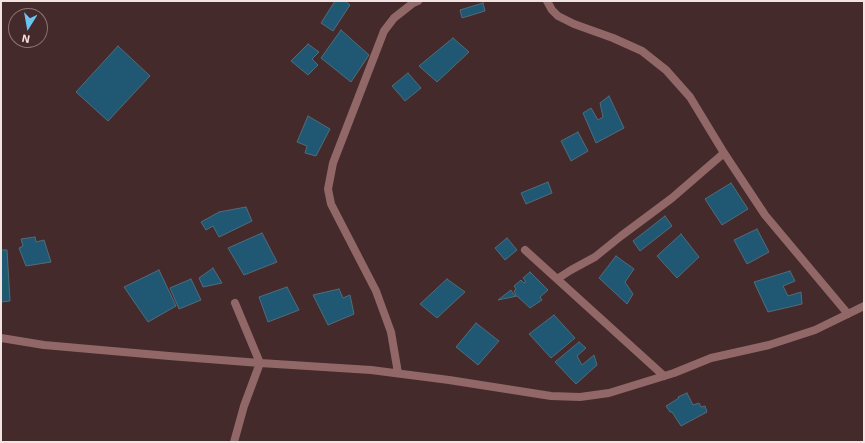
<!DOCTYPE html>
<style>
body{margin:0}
#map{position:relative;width:865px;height:443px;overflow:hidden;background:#442a2a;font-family:"Exo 2",sans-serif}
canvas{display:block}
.frame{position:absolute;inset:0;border:2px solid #f4e1e1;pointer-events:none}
.north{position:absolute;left:8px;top:8px;width:40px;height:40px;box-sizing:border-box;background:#442a2a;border:1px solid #8a7373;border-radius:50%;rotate:191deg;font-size:11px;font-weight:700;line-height:16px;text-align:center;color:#f4e1e1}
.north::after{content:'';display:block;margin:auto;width:14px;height:18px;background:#6bc3f2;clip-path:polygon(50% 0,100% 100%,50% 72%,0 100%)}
</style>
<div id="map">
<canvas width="865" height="443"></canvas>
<div class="frame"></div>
<div class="north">N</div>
</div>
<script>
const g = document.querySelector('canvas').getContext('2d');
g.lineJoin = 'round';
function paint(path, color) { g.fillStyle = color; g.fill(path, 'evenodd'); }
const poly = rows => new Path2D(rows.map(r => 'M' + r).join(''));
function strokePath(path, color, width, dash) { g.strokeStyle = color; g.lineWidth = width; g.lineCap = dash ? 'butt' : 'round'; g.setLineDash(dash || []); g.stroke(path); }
const building = poly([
 [335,1,345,1,350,5,333,31,321,23,335,1],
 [483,3,485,11,462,18,460,10,483,3],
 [341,30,369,55,351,82,321,58,341,30],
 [453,38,469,52,437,82,419,66,453,38],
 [308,44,319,52,312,59,318,65,308,75,291,61,308,44],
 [118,46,150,76,108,121,76,92,118,46],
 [408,73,421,88,405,101,392,86,408,73],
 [609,96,624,128,596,143,583,113,591,108,598,120,603,117,600,103,609,96],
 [308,116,330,129,316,156,305,153,307,146,297,142,308,116],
 [578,132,588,151,571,161,561,141,578,132],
 [548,182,552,193,526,204,521,193,548,182],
 [731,183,748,209,722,225,705,199,731,183],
 [246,207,252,221,219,237,213,226,206,230,201,222,219,212,246,207],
 [665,216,672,226,640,251,633,241,665,216],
 [757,229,769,252,747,264,734,240,757,229],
 [262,233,277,262,244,275,228,248,262,233],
 [681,234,699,257,677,278,657,256,681,234],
 [35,237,36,242,44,240,51,262,26,266,19,248,23,246,21,239,35,237],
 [507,238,517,250,505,260,495,248,507,238],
 [1,250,7,250,10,301,1,302,1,250],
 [616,256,634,269,625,282,633,294,627,304,599,278,616,256],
 [213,268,222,283,203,287,199,278,213,268],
 [159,270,176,306,148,322,124,287,159,270],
 [790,271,795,281,783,286,788,296,801,292,802,304,768,312,754,282,790,271],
 [530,272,548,290,540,297,542,300,530,308,517,296,498,300,511,290,514,295,516,295,514,291,516,289,514,286,521,280,524,283,526,282,523,278,530,272],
 [191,279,201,300,179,309,170,288,191,279],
 [447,279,465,292,437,318,420,304,447,279],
 [287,287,299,310,268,322,259,297,287,287],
 [339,289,343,298,350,295,354,314,328,325,313,295,339,289],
 [554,315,575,338,551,358,529,334,554,315],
 [476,323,499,341,478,365,456,347,476,323],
 [579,342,586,348,577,356,582,365,594,355,597,365,576,384,555,362,579,342],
 [687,393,693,405,699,403,701,407,705,406,707,412,681,426,672,412,670,412,666,406,679,398,678,397,687,393]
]);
paint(building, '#205874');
strokePath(building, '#516c7b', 1);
strokePath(poly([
 [547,1,552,10,558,16,574,24,613,38,642,51,666,70,690,97,724,153,765,215,848,314],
 [525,250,664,376],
 [557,279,571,270,595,257,621,236,672,198,724,153],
 [1,338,44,345,169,356,260,363,371,370,449,380,551,396,580,397,609,393,674,373,711,358,769,345,815,330,864,306],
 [398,373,391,332,376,291,331,204,328,189,333,163,384,31,394,18,413,3,418,1],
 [234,442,244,406,260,363,235,303]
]), '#926767', 8);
</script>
